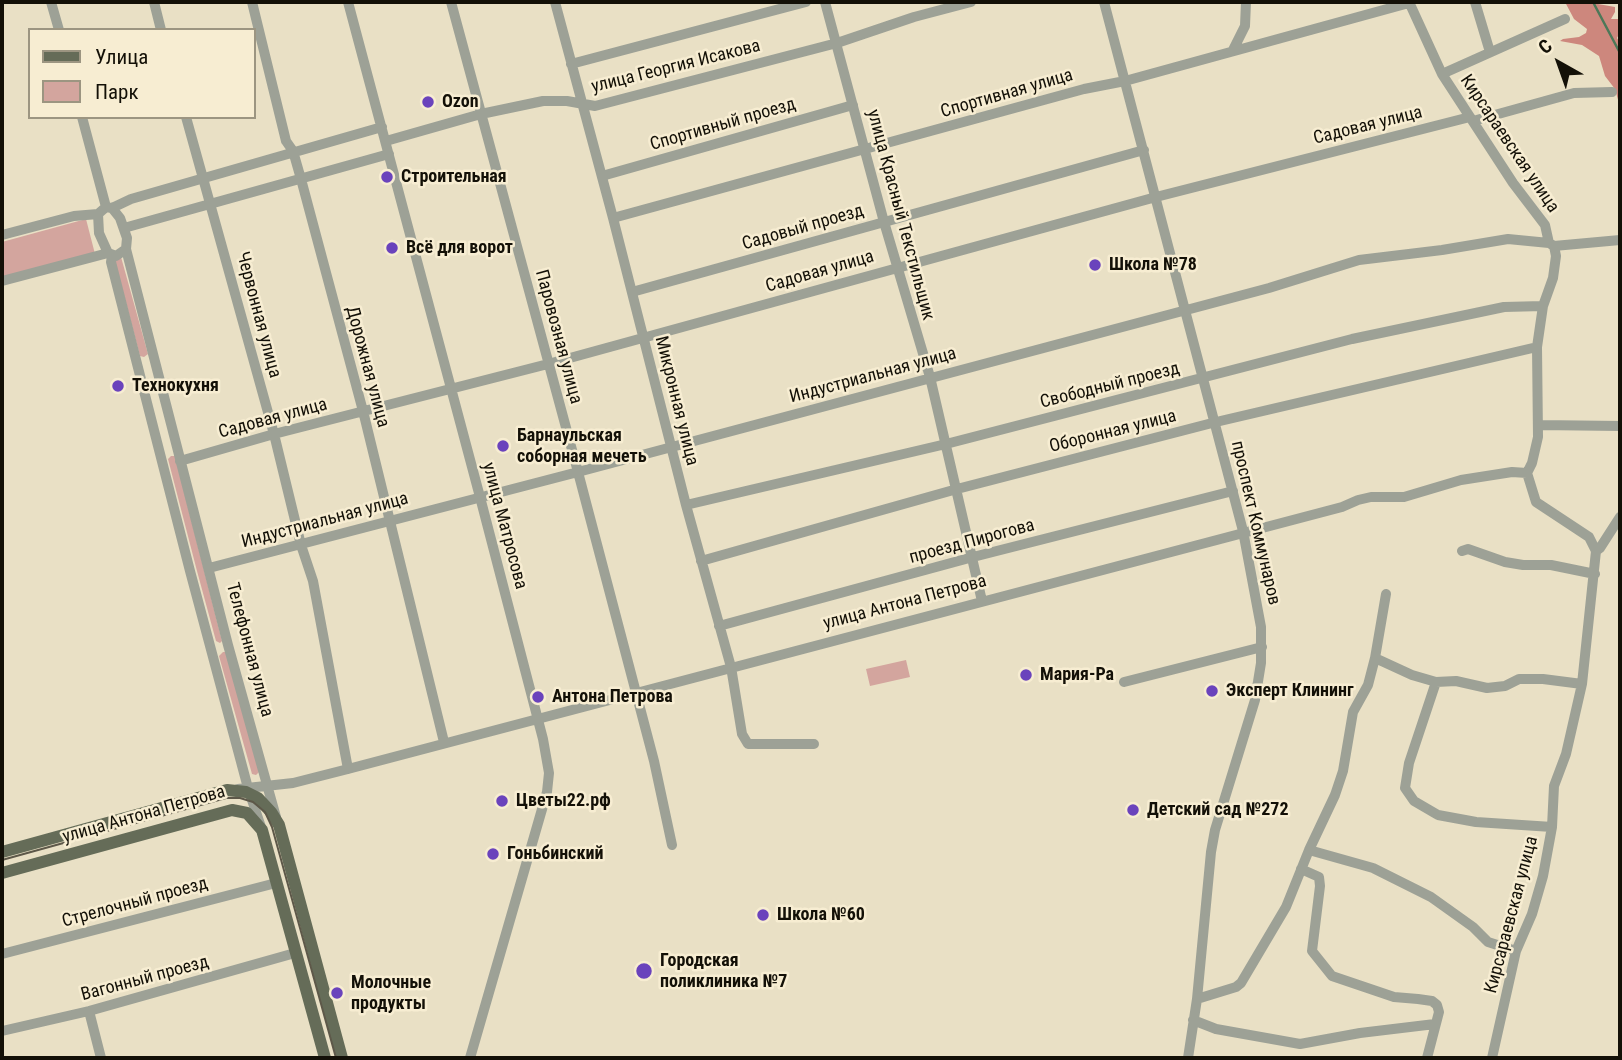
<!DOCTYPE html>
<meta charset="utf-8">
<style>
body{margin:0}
#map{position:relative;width:1622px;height:1060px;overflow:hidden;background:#e9e0c5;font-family:"Roboto Condensed",sans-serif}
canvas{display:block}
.frame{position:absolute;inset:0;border:4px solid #131007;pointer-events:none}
.legend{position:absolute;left:28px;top:28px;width:228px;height:91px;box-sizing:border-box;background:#f7edd2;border:2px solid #9c9581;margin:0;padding:9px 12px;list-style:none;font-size:21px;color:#131007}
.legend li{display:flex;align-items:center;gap:14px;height:35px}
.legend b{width:35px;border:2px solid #9c9581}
.north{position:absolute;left:1524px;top:28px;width:70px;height:70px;-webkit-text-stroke:5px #f7edd2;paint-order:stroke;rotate:320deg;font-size:19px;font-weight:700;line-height:28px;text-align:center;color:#131007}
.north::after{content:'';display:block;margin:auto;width:24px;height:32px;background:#131007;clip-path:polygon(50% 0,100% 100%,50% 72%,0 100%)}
</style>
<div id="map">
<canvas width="1622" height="1060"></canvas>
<div class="frame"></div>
<ul class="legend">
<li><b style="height:9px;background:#656c58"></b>Улица</li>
<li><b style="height:19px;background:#d3a59e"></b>Парк</li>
</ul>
<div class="north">С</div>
</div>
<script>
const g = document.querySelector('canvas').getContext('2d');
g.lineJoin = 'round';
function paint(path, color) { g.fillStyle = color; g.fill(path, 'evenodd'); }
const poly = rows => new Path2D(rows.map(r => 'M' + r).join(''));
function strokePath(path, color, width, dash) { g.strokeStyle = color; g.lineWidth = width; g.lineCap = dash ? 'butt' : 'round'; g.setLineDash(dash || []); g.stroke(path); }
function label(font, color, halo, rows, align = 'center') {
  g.font = font + ' "Roboto Condensed",sans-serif'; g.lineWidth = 5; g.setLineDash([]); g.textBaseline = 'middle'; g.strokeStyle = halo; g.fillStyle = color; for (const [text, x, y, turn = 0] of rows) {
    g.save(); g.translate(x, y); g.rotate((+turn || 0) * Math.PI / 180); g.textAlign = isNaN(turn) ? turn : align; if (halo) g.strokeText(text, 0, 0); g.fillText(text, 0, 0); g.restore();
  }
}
paint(poly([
 [86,219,95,254,2,279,2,242],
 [121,257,148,354,144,357,140,356,115,261],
 [171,456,175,456,222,641,220,643,216,641,197,571,168,459],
 [223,652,226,652,259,772,256,775,252,774,219,656],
 [906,660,910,677,870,686,866,669]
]), '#d3a59e');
paint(poly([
 [1565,2,1597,2,1598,4,1615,7,1615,12,1611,19,1620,19,1620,32,1617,38,1620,43,1620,107,1615,89,1605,76,1599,56,1582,45,1560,41,1563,39,1579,37,1586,33,1587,29,1574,19]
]), '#cd877d');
strokePath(poly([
 [1593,2,1620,53]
]), '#4c7858', 2.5);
strokePath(poly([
 [51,2,59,30],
 [154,2,161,30],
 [252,2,286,141,293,151,301,179,363,411,444,742],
 [348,2,480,497,543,739,549,773,547,792,470,1058],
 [451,2,578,472,654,761,672,845],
 [555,2,613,218,686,505,731,667,742,734,748,744,814,744],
 [825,2,884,222,930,377,982,601],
 [1104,2,1243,531,1261,627,1261,663,1255,700,1215,830,1211,852,1197,999,1188,1058],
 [1409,2,1442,74,1513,183,1545,225,1549,243,1554,246,1556,256,1553,278,1543,306,1537,347,1538,437,1532,463,1527,473],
 [1475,2,1490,52],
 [1233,50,1245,26,1246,2],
 [571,64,806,2],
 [1442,74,1565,19],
 [82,117,106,207],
 [186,117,274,434,301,545,313,581,348,769],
 [1473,121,1574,93,1612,92],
 [386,141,481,114,543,101,567,101,595,106,837,43,914,17,971,2],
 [602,176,853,105],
 [106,207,112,208,120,218,127,238,126,249,116,256,108,253,99,233,98,214,106,207],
 [112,208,131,199,382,127],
 [613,218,1084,89,1125,81,1409,3],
 [124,228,389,154],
 [2,235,74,216,98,214],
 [1554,246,1620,240],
 [126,249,228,645,276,817],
 [112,256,111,262,190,571,248,788,261,827],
 [2,281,108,253],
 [632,292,1144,150],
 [1538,425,1620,426],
 [180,461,274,434,548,364,1156,197,1470,117],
 [1527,473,1536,502,1589,537,1596,551,1600,548,1620,517],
 [686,505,946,444,1352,339,1504,307,1543,306],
 [1462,551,1468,549,1505,562,1523,565,1551,565,1595,574],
 [701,561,957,489,1216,422,1537,347],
 [209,568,578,472,1269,288,1359,260,1442,250,1508,239,1549,243],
 [719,626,973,557,1233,491],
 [1375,658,1412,675,1436,682,1409,763,1405,788,1414,801,1438,815,1476,822,1552,827],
 [1124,682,1262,647],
 [1436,682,1456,681,1487,688,1505,686,1519,679,1543,679,1582,684],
 [238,789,293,783,348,769,1342,507,1358,500,1371,497,1404,497,1461,480,1512,472,1527,473],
 [1309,850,1373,868,1431,897,1473,927,1488,942,1516,951],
 [1301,869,1319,877,1320,886,1312,951,1332,976,1394,997,1418,999,1432,1001,1437,1005,1439,1012,1427,1058],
 [2,954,276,883],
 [1197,999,1236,987,1241,983,1286,907,1309,850,1335,795,1343,771,1353,712,1368,685,1375,658,1386,594],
 [89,1011,101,1058],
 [1193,1020,1216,1029,1300,1044,1360,1033,1435,1024],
 [2,1031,89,1011,295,953],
 [1492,1058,1516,951,1532,914,1543,876,1552,827,1554,786,1566,754,1582,684,1596,551]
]), '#9da196', 10);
strokePath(poly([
 [2,852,227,790,246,792,258,798,271,812,279,825,342,1058],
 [2,873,232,810,247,813,262,830,325,1058]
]), '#656c58', 12);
strokePath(poly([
 [2,860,226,798,240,798,253,802,265,812,272,827,336,1058]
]), '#5d5849', 2);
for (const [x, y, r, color] of [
 [428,102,7,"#6a43bc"],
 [387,177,7,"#6a43bc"],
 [392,248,7,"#6a43bc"],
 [1095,265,7,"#6a43bc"],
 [118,386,7,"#6a43bc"],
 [503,446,7,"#6a43bc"],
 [1026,675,7,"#6a43bc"],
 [1212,691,7,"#6a43bc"],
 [538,697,7,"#6a43bc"],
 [502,801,7,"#6a43bc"],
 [1133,810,7,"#6a43bc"],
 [493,854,7,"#6a43bc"],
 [763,915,7,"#6a43bc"],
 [644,971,9,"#6a43bc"],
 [337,993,7,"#6a43bc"]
]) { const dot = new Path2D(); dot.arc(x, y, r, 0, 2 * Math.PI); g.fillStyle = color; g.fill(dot); strokePath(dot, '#f7edd2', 2.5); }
label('18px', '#131007', '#f7edd2', [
 ["улица Георгия Исакова",676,67,-14],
 ["Спортивная улица",1007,94,-16],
 ["Спортивный проезд",723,125,-16],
 ["Садовая улица",1368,126,-14],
 ["Кирсараевская улица",1509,144,56],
 ["улица Красный Текстильщик",900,215,75],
 ["Садовый проезд",803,228,-16],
 ["Садовая улица",820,272,-16],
 ["Червонная улица",258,315,75],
 ["Паровозная улица",558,337,75],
 ["Дорожная улица",367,367,75],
 ["Индустриальная улица",873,376,-15],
 ["Свободный проезд",1110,386,-14],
 ["Микронная улица",676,401,76],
 ["Садовая улица",273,419,-15],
 ["Оборонная улица",1113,432,-14],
 ["Индустриальная улица",325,521,-15],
 ["проспект Коммунаров",1255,523,77],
 ["улица Матросова",504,526,75],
 ["проезд Пирогова",972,542,-15],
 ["улица Антона Петрова",905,603,-15],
 ["Телефонная улица",249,650,75],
 ["улица Антона Петрова",144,815,-16],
 ["Стрелочный проезд",135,903,-15],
 ["Кирсараевская улица",1512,915,-75],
 ["Вагонный проезд",145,979,-15]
]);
label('bold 18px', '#131007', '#f7edd2', [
 ["Ozon",442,102],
 ["Строительная",401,177],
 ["Всё для ворот",406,248],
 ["Школа №78",1109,265],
 ["Технокухня",132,386],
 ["Барнаульская",517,436],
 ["соборная мечеть",517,457],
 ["Мария-Ра",1040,675],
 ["Эксперт Клининг",1226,691],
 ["Антона Петрова",552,697],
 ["Цветы22.рф",516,801],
 ["Детский сад №272",1147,810],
 ["Гоньбинский",507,854],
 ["Школа №60",777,915],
 ["Городская",660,961],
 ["поликлиника №7",660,982],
 ["Молочные",351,983],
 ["продукты",351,1004]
], 'left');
</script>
